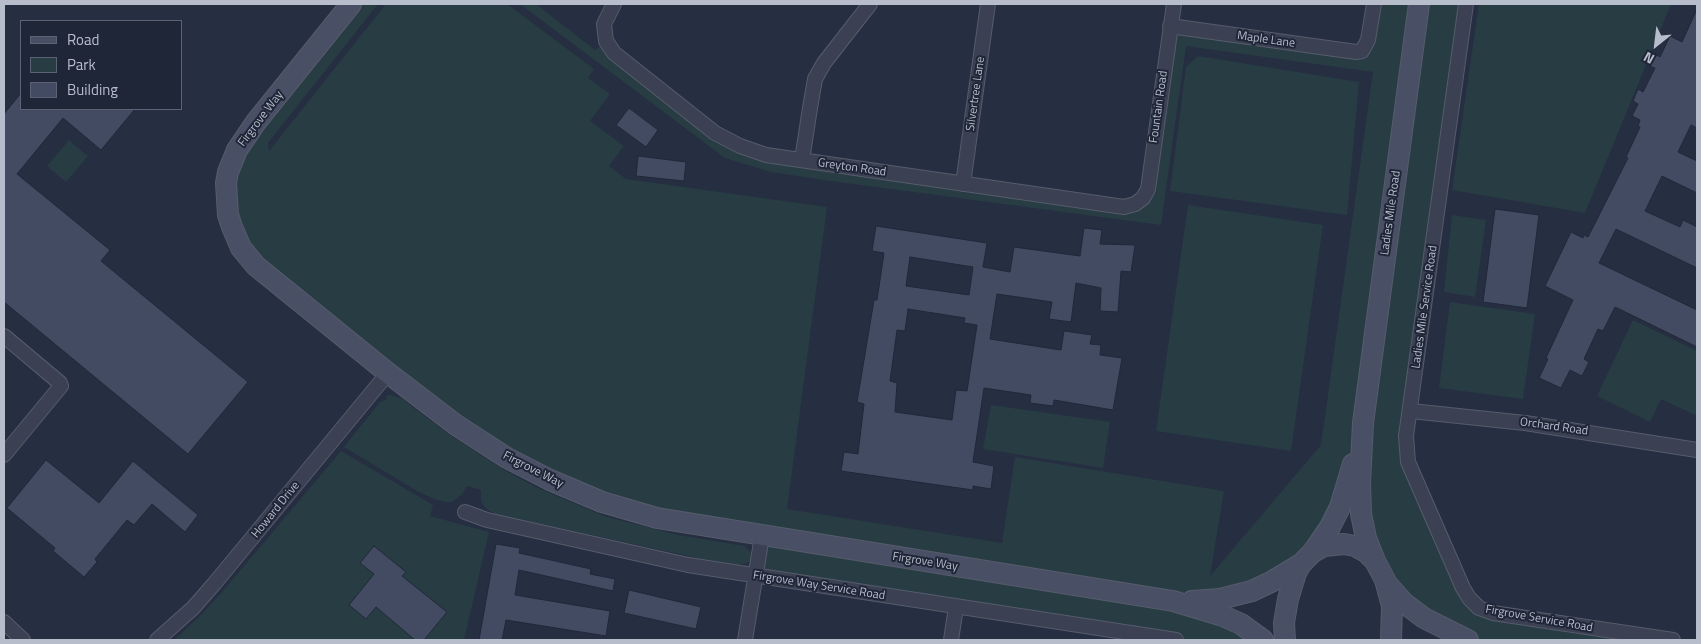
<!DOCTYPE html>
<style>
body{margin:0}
#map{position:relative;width:1701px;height:644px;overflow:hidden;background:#262e42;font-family:"Titillium Web",sans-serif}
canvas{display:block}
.frame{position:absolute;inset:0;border:5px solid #b8bdcc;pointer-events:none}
.legend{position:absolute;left:20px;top:20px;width:162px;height:90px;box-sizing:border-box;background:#1f2637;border:1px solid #5c6273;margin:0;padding:6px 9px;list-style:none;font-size:15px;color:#b8bdcc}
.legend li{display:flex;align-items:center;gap:10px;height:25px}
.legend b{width:25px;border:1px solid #5c6273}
.north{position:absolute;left:1631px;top:20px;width:50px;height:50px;-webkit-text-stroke:4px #1f2637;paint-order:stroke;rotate:209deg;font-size:14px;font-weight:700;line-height:20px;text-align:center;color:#b8bdcc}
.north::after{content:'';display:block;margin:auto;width:18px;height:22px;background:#b8bdcc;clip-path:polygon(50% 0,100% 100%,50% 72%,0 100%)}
</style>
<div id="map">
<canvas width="1701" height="644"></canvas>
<div class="frame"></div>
<ul class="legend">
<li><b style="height:6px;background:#494f65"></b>Road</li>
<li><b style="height:14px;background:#283c43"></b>Park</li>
<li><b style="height:14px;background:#424b62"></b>Building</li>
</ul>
<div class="north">N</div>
</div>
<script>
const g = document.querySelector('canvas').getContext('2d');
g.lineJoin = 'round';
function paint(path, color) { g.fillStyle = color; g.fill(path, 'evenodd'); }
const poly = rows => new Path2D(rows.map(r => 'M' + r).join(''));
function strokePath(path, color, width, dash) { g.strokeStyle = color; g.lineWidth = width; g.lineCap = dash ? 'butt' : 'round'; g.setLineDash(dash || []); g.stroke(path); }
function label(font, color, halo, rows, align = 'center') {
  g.font = font + ' "Titillium Web",sans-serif'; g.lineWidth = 4; g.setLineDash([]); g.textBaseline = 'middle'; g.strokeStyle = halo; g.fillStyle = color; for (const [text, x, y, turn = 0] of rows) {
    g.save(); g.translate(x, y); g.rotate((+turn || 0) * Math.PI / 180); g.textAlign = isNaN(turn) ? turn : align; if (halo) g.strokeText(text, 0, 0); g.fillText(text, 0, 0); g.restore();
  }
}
paint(poly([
 [351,4,378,4,268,143,269,151,386,4,507,4,594,69,588,78,610,94,590,121,624,146,609,166,626,179,827,207,787,509,1002,543,1015,457,1224,491,1210,576,1321,445,1373,72,1186,46,1161,225,831,181,771,172,725,158,520,4,536,4,595,50,606,41,740,146,1124,207,1143,198,1170,26,1362,51,1374,4,1466,4,1406,450,1473,603,1673,640,1468,640,1405,603,1345,495,1307,557,1207,600,1263,640,1176,640,755,576,762,536,657,518,507,458,241,248,228,172],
 [1479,4,1671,4,1585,213,1452,190],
 [1198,56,1359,82,1347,215,1170,191,1186,67],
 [69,140,88,156,66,182,47,166],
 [1188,205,1323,225,1291,451,1156,431],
 [1452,215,1486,220,1475,297,1444,292],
 [1450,302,1535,314,1523,399,1439,388],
 [1633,320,1697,351,1697,416,1661,399,1650,422,1597,396],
 [390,395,401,398,450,435,504,470,538,488,604,516,678,535,744,546,751,552,750,560,747,563,738,565,702,559,495,514,488,510,483,505,481,500,481,490,467,486,462,494,452,502,446,502,434,499,417,491,344,447,380,402,387,399,386,396],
 [991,405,1110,422,1103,468,983,449],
 [341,451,433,505,430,516,489,532,464,640,174,640,200,616,223,591]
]), '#283c43');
const building = poly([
 [1697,9,1697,128,1691,125,1678,152,1697,161,1697,193,1662,176,1645,211,1680,227,1683,220,1697,227,1697,268,1616,229,1599,263,1697,310,1697,347,1615,307,1603,331,1598,329,1584,359,1589,362,1582,376,1570,370,1561,388,1539,378,1548,359,1546,358,1573,300,1545,286,1571,232,1583,238,1584,235,1588,237,1628,158,1626,157,1640,127,1638,126,1640,120,1632,116,1638,104,1633,101,1638,89,1643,92,1655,68,1649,66,1655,54,1660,57,1670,36,1682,42,1697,9],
 [21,93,21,109,135,109,101,150,63,118,17,174,110,250,101,261,248,382,188,454,4,302,4,114,21,93],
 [629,108,658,130,646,147,616,125,629,108],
 [638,156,686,162,684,181,636,176,638,156],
 [1495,209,1539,215,1527,308,1483,302,1495,209],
 [876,226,987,243,983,267,1010,272,1014,247,1080,256,1084,228,1102,230,1100,244,1135,245,1131,272,1121,271,1118,312,1100,311,1101,288,1076,283,1071,322,1049,319,1052,302,997,294,990,339,1061,350,1064,331,1092,335,1090,344,1101,345,1100,355,1122,358,1113,410,1054,400,1053,406,1030,403,1031,395,984,388,973,462,994,466,991,489,973,486,973,490,841,471,844,452,858,454,864,404,857,402,874,300,877,300,884,253,872,251,876,226],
 [910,257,973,267,969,295,906,286,910,257],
 [908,309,965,318,964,323,977,325,967,391,956,390,952,420,895,412,897,383,890,381,897,330,905,331,908,309],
 [46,460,99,503,133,461,198,515,185,532,152,504,134,525,127,520,95,559,97,562,84,577,53,551,55,548,7,508,46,460],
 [496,544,520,548,519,553,591,569,590,574,615,579,613,591,519,570,515,595,610,611,606,636,506,620,502,640,479,640,496,544],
 [374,546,406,572,402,576,447,612,424,640,415,640,376,607,366,619,349,605,374,574,360,563,374,546],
 [629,590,701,607,696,629,624,613,629,590]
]);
paint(building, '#424b62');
strokePath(building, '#212839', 1);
const street = poly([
 [614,4,604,24,606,41,614,53,715,133,740,146,766,155,1124,207,1135,204,1143,198,1148,189,1174,4],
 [1466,4,1406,436,1408,462,1463,588,1469,598,1479,608,1493,613,1673,640],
 [1170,26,1356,52,1362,51,1368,40,1374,4],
 [802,160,810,108,815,79,824,63,870,4],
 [963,184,988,4],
 [4,336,60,383,61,386,4,455],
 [1411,411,1525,423,1697,450],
 [465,512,487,520,688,565,1176,640],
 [4,622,23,640],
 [157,640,193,608,214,584,388,373],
 [745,640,762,536],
 [951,640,956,607]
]);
const secondary = poly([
 [351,4,256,122,237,150,228,172,226,183,228,215,232,227,241,248,256,266,388,373,456,425,507,458,550,480,602,502,657,518,1173,601,1223,616,1241,624,1263,640],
 [1313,552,1330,527,1340,507,1353,464],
 [1375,561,1366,538,1361,514,1360,484,1363,423,1419,4],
 [1387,584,1404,603,1424,618,1468,640],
 [1192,601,1220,599,1252,591,1271,582,1301,564],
 [1285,640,1284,623,1288,599,1296,573,1301,564,1313,552,1324,546,1344,544,1355,546,1366,552,1375,561,1385,580,1392,606,1391,640]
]);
strokePath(street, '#565c6c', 16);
strokePath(secondary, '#565c6c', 22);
strokePath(street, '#3b4152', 14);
strokePath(secondary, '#494f65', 20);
label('12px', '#b8bdcc', '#1f2637', [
 ["Maple Lane",1266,40,8],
 ["Silvertree Lane",976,94,-82],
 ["Fountain Road",1159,107,-82],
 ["Firgrove Way",261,119,-53],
 ["Greyton Road",852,168,8],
 ["Ladies Mile Road",1391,213,-82],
 ["Ladies Mile Service Road",1425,307,-82],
 ["Orchard Road",1554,427,8],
 ["Firgrove Way",533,470,27],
 ["Howard Drive",276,510,-51],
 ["Firgrove Way",925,562,9],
 ["Firgrove Way Service Road",819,586,9],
 ["Firgrove Service Road",1539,619,10]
]);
</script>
